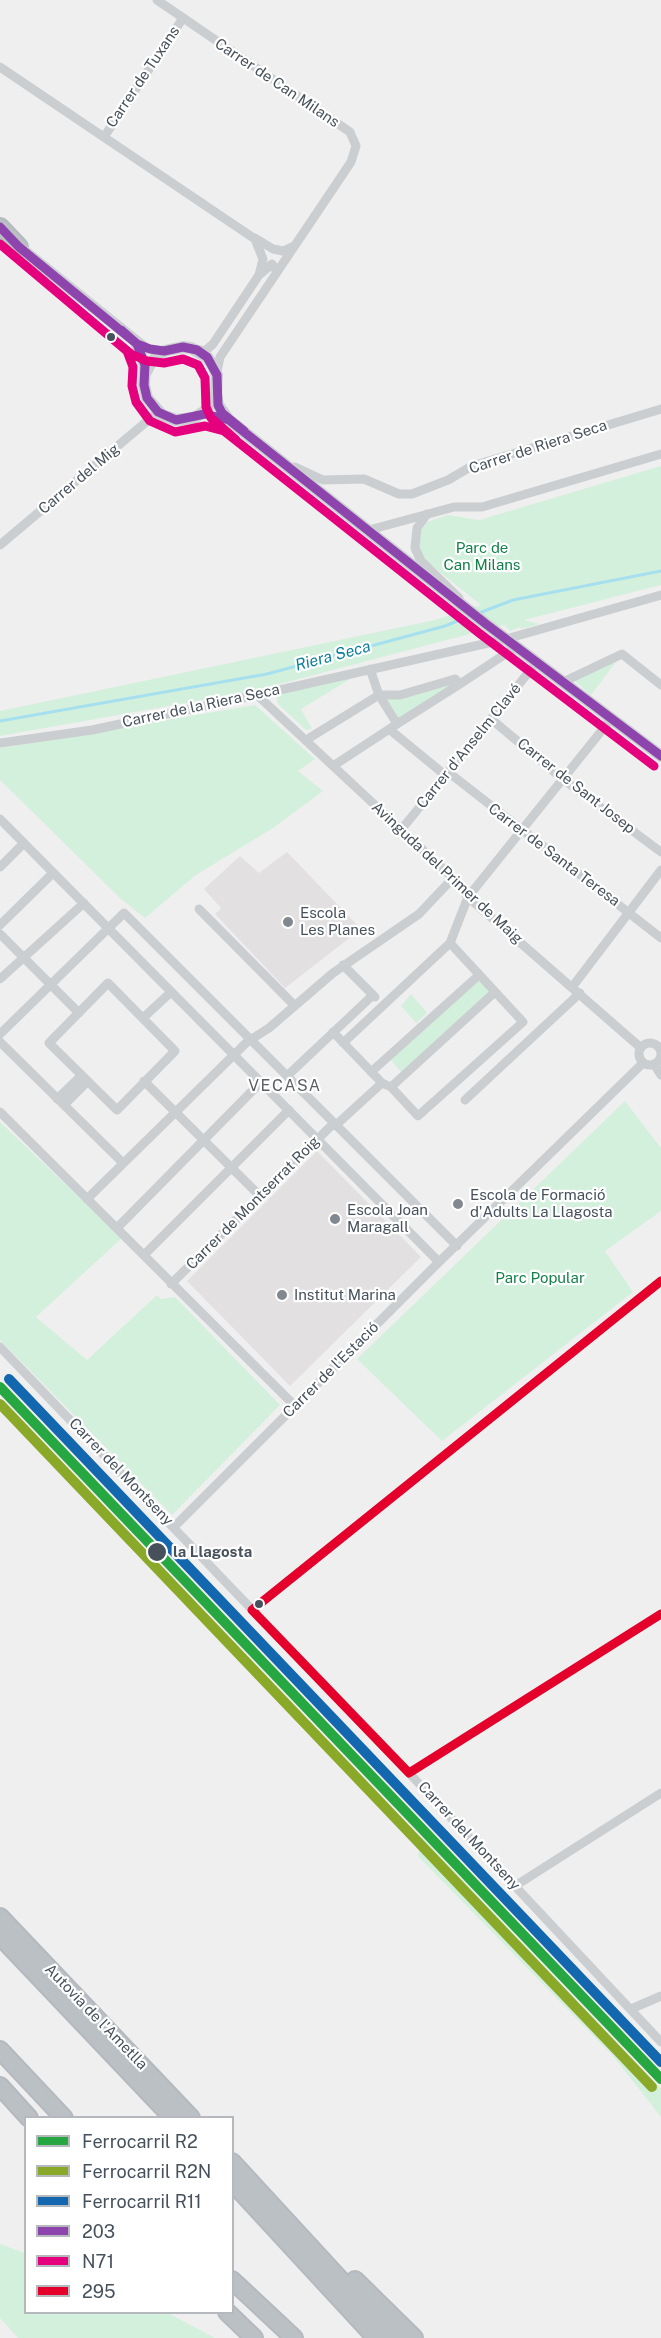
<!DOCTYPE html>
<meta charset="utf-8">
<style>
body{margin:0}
#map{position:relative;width:661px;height:2338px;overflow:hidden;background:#f0efef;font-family:"Public Sans",sans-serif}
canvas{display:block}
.legend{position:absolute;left:24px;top:2116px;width:210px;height:198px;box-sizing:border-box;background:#fff;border:2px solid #b5b9be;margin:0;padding:8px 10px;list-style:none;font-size:18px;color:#46515c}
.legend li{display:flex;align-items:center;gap:12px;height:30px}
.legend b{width:30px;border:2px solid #b5b9be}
</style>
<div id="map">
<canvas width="661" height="2338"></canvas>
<ul class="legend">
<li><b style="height:8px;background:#26a741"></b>Ferrocarril R2</li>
<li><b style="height:8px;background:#8ba928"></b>Ferrocarril R2N</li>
<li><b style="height:8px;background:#1267af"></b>Ferrocarril R11</li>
<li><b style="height:8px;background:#8e44ad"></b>203</li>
<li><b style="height:8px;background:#e5007d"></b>N71</li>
<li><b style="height:8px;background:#e4002b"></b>295</li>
</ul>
</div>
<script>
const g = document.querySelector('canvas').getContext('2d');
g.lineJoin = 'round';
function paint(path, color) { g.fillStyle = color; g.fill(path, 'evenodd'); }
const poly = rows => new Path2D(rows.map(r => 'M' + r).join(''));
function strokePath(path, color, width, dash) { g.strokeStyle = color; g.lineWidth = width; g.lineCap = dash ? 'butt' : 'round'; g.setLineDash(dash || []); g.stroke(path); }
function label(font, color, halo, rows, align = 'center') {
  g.font = font + ' "Public Sans",sans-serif'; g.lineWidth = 4.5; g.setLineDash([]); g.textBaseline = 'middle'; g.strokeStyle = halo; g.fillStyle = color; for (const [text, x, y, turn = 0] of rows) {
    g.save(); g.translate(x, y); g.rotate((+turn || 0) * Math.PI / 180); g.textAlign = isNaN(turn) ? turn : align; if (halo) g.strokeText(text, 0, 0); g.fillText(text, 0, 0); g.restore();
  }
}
paint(poly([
 [287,852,361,929,285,988,215,914,221,908,204,889,240,856,259,873],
 [317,1151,421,1257,290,1386,187,1281]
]), '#e2e0e1');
paint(poly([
 [661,466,661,585,524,620,540,624,521,629,520,627,510,631,504,625,253,691,0,736,0,711,435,620,481,605,427,562,419,550,419,536,424,523,448,515,479,520],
 [622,654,591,695,573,679],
 [357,675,301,709,312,729,306,730,278,704,275,691],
 [455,679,460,684,397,724,379,695],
 [255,705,315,759,298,771,323,791,273,828,196,875,145,918,121,899,0,780,0,748],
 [479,975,495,992,404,1075,388,1057],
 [411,994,427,1013,416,1023,401,1006],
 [625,1101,661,1148,661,1211,605,1251,633,1292,442,1441,357,1359],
 [0,1122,122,1238,36,1317,87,1360,157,1295,161,1299,175,1297,280,1405,172,1515,0,1340],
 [422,1837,661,2089,661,2117,613,2056,418,1856],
 [0,2244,25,2253,26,2312,168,2313,215,2338,18,2338,0,2318]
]), '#d3f0dd');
strokePath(poly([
 [479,613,513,600,661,571],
 [0,721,267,674,445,626,470,616]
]), '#a6e0ee', 3);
const highway = poly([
 [0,227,19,247],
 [0,1917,191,2118],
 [0,1936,173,2118],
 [0,2050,64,2118],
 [0,2086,29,2118],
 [232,2162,394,2338],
 [232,2182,376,2338],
 [232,2280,294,2338],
 [355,2280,414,2338],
 [227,2312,254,2338]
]);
strokePath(highway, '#b4b9bf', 20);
strokePath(poly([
 [157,0,350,132,356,146,351,162,220,357,217,372],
 [0,67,255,239,263,259,259,275,213,344,205,351,197,349],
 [104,137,183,18],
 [255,238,273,249,283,251,294,246],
 [259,275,272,264,277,272],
 [295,467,323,480,364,479,399,494,412,494,448,480,472,466,661,409],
 [427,514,417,528,415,548,421,561,459,598],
 [369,530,454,507,482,507,661,454],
 [0,545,158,412],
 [370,669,379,695,397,724,460,684,455,679,400,695,379,695],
 [563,682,622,654,661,685],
 [460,684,516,647],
 [256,694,453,878,468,897,641,1048],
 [491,719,564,780,661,852],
 [389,729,445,775],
 [306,740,379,695],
 [0,743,92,730,275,691,506,639,661,595],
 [333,766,397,724],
 [448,772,661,938],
 [0,819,439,1262],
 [401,830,537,662],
 [0,867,24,843],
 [199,909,295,1006],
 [0,925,53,873],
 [0,934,79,1013],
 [343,965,375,997],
 [0,979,84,903],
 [108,983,175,1051,117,1110,49,1043,108,983],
 [573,986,661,870],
 [143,1018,171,992],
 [333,1032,382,1083,391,1087,418,1116,523,1022,450,943],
 [0,1034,124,913,457,1246],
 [0,1042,123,1163],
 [343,1043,450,943,468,897,611,719],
 '639 1054a11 11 0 1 1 22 0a11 11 0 1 1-22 0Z',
 [654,1064,661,1075],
 [371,1072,479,975],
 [287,1076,373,995],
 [144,1081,260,1196],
 [391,1087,495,992],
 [57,1099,82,1075],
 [465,1100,580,993],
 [64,1105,88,1081],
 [0,1112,295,1406],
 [87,1199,247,1042,269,1028,333,973,419,914,453,878],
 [117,1228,261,1082],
 [144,1255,289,1110],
 [171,1284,331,1126,336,1125,382,1083],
 [0,1347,409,1773,661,2042],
 [174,1527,439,1262,643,1063],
 [252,1610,661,1281],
 [409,1773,661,1614],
 [515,1886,661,1793],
 [631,2009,661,1996]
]), '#cbced0', 9);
strokePath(poly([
 [14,243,143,347],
 [137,344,145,365,144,385,147,398,162,415,176,420,194,418,205,411,216,395,217,375,212,364,207,357,191,348,183,347,164,351,151,362,146,372],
 [216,395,218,405,229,420,486,624,661,756]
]), '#ccd0d2', 12);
strokePath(highway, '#bbc0c5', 16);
strokePath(poly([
 [0,227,19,247,137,344,145,365,144,385,147,398,158,412,176,420,205,414,229,420,486,624,661,756],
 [121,330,137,344,150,349,164,351,183,347,197,350,207,357,217,375,218,405,222,413,244,431]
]), '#8e44ad', 9);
strokePath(poly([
 [0,244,127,351,133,367,132,386,136,402,150,421,175,432,205,426,224,431,479,633,654,766],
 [113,339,131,354,147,361,164,363,183,359,198,365,205,378,206,407,211,418,236,440]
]), '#e5007d', 9);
strokePath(poly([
 [661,1281,252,1610,409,1773,661,1614]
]), '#e4002b', 9);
strokePath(poly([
 [0,1387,661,2079]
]), '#26a741', 10);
strokePath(poly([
 [0,1404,652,2087]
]), '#8ba928', 10);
strokePath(poly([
 [9,1379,661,2062]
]), '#1267af', 10);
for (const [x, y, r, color] of [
 [111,337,5,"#46515c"],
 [288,922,6,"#82888f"],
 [458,1204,6,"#82888f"],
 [335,1219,6,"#82888f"],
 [282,1295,6,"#82888f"],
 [157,1552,10,"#46515c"],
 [259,1604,5,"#46515c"]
]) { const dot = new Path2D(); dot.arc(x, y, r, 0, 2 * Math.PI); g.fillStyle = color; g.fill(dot); strokePath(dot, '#fff', 2); }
label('15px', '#46515c', '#fff', [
 ["Carrer de Tuxans",143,77,-56],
 ["Carrer de Can Milans",277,83,34],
 ["Carrer de Riera Seca",538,447,-18],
 ["Carrer del Mig",79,479,-40],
 ["Carrer de la Riera Seca",201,706,-12],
 ["Carrer d'Anselm Clavé",469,746,-51],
 ["Carrer de Sant Josep",576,786,38],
 ["Carrer de Santa Teresa",554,855,37],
 ["Avinguda del Primer de Maig",447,873,43],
 ["Carrer de Montserrat Roig",253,1203,-45],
 ["Carrer de l'Estació",331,1370,-45],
 ["Carrer del Montseny",121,1472,46],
 ["Carrer del Montseny",469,1836,47],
 ["Autovia de l'Ametlla",96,2017,46]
]);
label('15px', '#147f49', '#fff', [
 ["Parc de",482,548],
 ["Can Milans",482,565],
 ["Parc Popular",540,1278]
]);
label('15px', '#46515c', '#fff', [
 ["Escola",300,913],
 ["Les Planes",300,930],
 ["Escola de Formació",470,1195],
 ["d'Adults La Llagosta",470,1212],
 ["Escola Joan",347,1210],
 ["Maragall",347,1227],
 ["Institut Marina",294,1295]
], 'left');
label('bold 15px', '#46515c', '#fff', [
 ["la Llagosta",173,1552]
], 'left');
label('italic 16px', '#0a7e9c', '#fff', [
 ["Riera Seca",333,656,-15]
]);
g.letterSpacing = '1.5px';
label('16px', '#5a5e63', '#fff', [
 ["VECASA",285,1086]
]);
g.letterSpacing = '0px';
</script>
